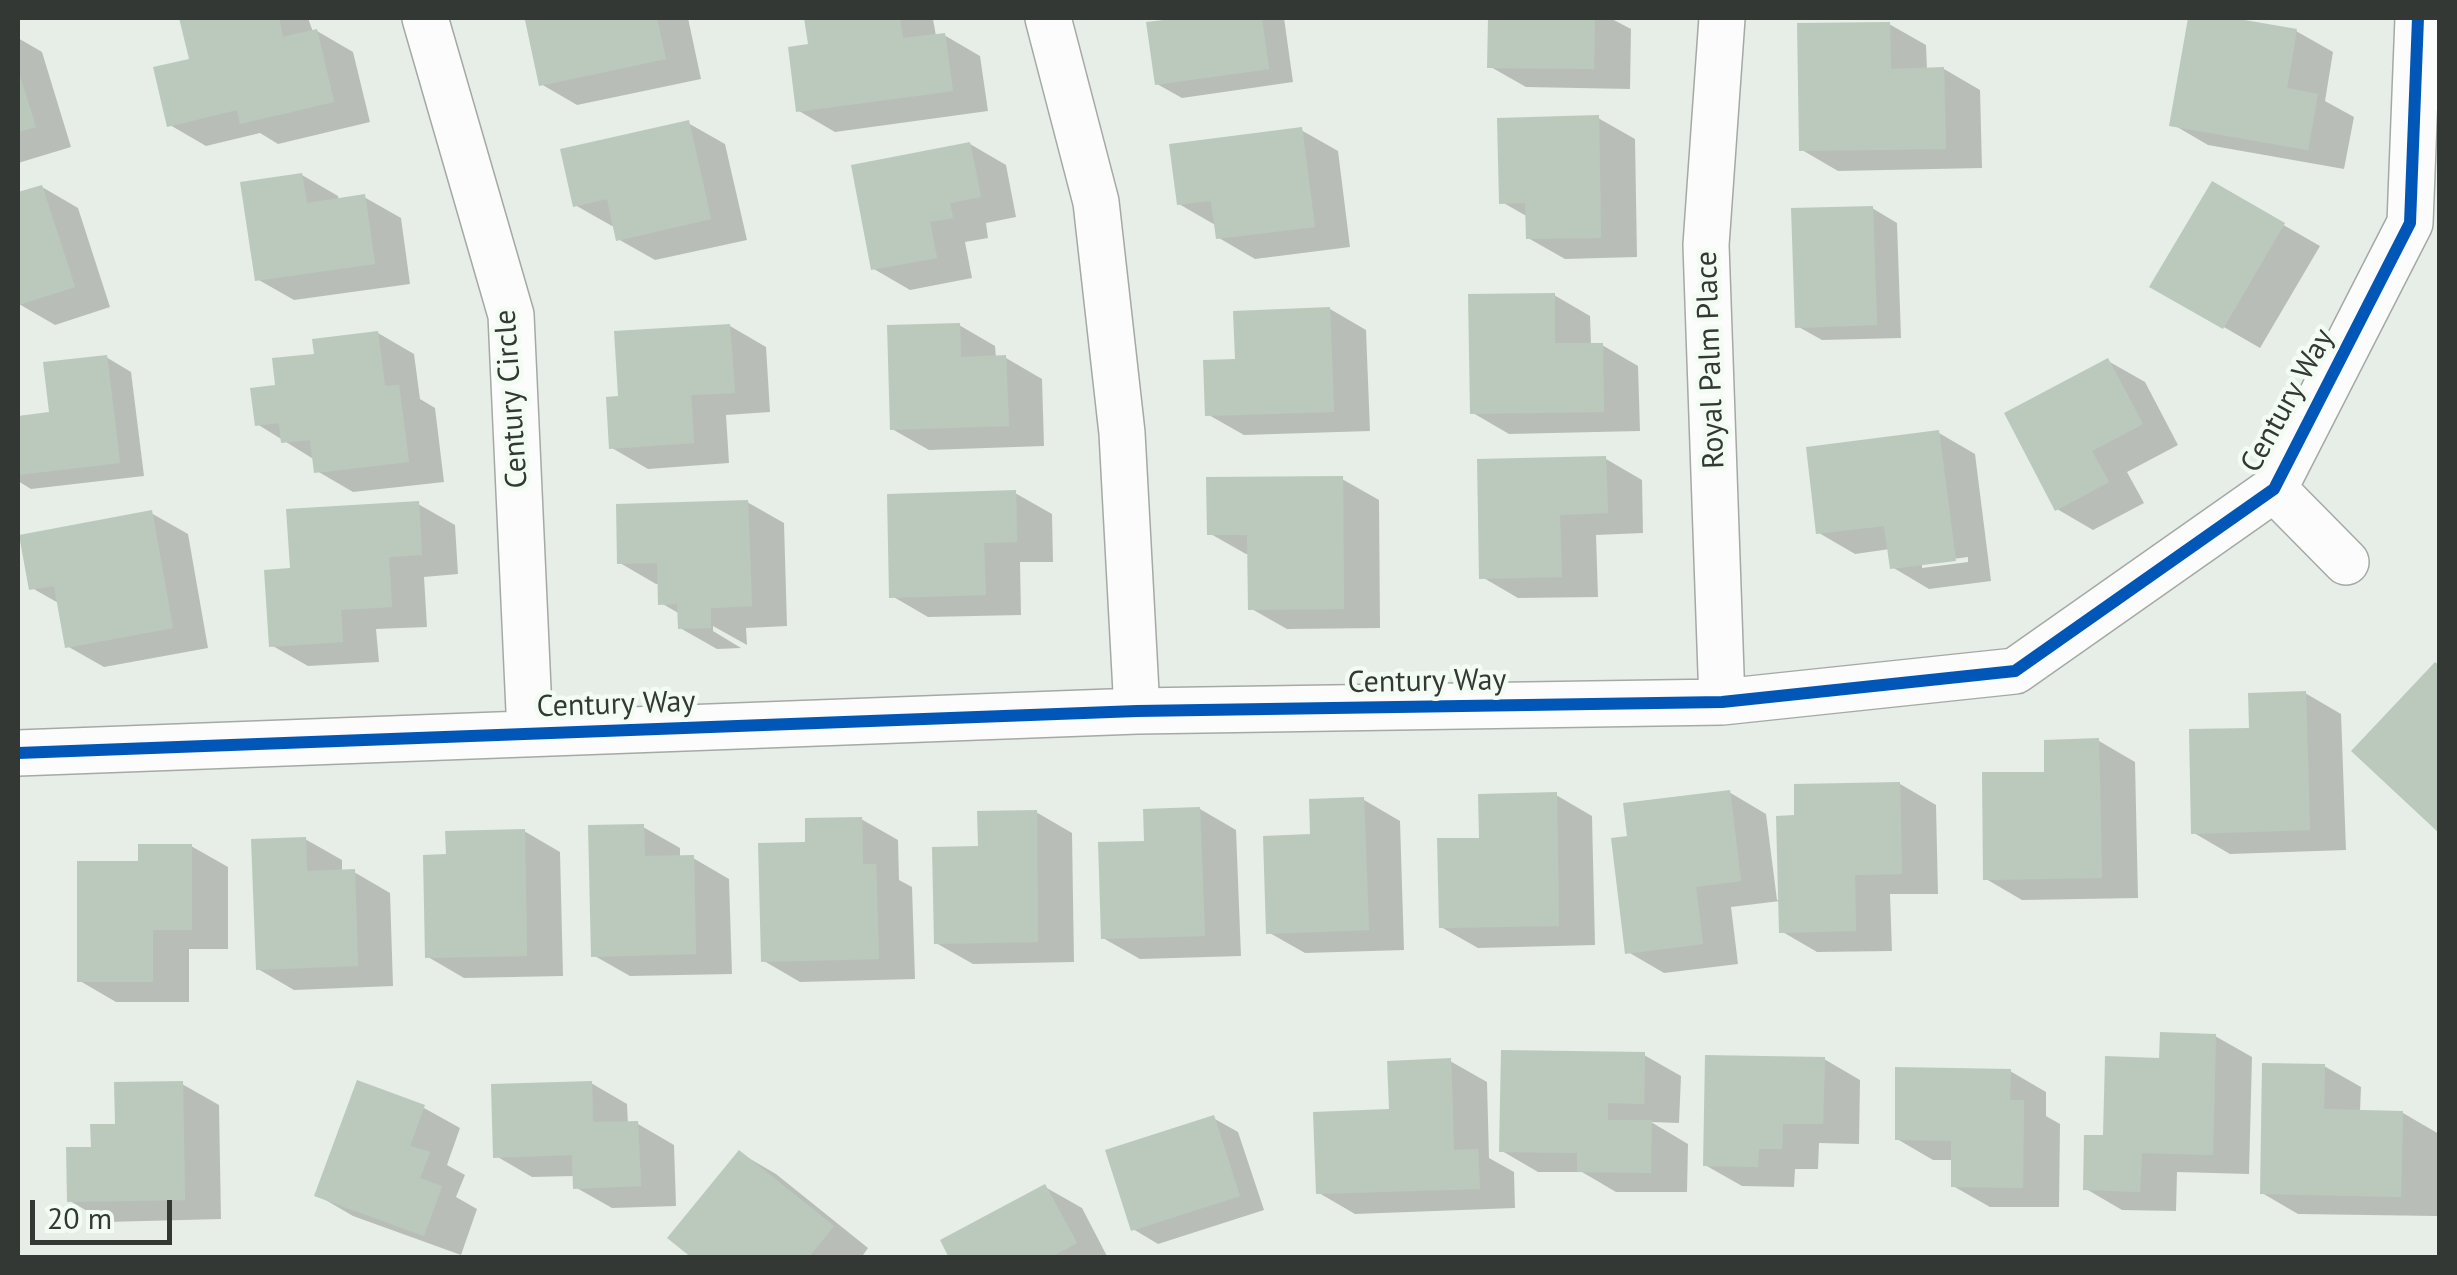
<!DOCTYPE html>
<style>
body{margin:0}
#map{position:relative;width:2457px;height:1275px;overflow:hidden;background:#e7ede7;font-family:"PT Sans",sans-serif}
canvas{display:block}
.frame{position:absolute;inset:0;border:20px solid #343834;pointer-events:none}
.scale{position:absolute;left:30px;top:1200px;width:142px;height:45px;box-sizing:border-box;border:5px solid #343834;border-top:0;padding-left:12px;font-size:30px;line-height:35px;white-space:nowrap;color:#343834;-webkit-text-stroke:8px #f3fcf3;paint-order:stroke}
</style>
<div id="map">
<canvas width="2457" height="1275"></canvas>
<div class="frame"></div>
<div class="scale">20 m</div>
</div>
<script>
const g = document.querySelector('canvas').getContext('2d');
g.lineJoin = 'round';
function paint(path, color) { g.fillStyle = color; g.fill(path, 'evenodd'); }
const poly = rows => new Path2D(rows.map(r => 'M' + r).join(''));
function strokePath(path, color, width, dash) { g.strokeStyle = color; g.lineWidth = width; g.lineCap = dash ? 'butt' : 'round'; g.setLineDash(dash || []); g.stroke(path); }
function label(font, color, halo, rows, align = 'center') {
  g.font = font + ' "PT Sans",sans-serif'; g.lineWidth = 9; g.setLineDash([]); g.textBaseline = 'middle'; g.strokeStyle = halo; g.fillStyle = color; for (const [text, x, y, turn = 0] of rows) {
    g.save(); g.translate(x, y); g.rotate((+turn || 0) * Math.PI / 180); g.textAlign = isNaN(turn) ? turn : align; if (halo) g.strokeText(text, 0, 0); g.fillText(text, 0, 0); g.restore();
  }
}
paint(poly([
 [187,18,308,18,313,32,317,31,353,52,370,122,278,144,260,133,206,146,170,125,192,61,182,19],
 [549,18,688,18,701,79,577,105,541,84,528,22],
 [807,18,930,18,933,19,936,36,944,35,980,56,988,111,835,132,799,111,811,46],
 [1198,18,1284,18,1293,82,1182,98,1157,84,1148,25],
 [1490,18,1610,18,1631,29,1630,89,1526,87,1489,66],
 [2190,18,2219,18,2296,31,2333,52,2325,101,2354,117,2344,169,2208,145,2172,124],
 [1889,24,1926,45,1927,70,1944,69,1980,90,1982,168,1838,171,1802,150],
 [18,38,42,52,71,147,18,163],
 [1598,118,1635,139,1637,257,1565,259,1528,238,1528,217,1502,202],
 [688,123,725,144,747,240,655,260,618,239,615,225,612,226,575,205],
 [1301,130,1338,151,1350,247,1255,259,1219,238,1217,226,1179,204],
 [970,144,1006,165,1016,217,986,223,988,238,965,242,972,278,910,290,874,269],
 [302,175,338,196,339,200,364,197,401,218,410,284,294,300,257,279],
 [2212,184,2320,246,2260,348,2153,286],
 [42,187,78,208,110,307,55,325,19,304,18,195],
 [1872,208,1897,223,1901,338,1822,340,1797,326],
 [1554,295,1590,316,1591,345,1602,345,1638,366,1640,431,1509,434,1473,413],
 [1330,309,1366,330,1370,431,1244,435,1207,414,1238,362],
 [959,325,995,346,996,358,1006,358,1042,379,1044,446,929,450,892,429],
 [730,326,766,347,770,412,726,415,729,463,648,469,612,448,621,398],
 [378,333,414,354,420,399,435,408,444,482,353,492,317,471,315,460,257,424,278,387],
 [106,357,131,372,144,476,31,489,18,481,18,418,52,414],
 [2108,361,2145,382,2178,445,2127,472,2144,503,2093,530,2057,509],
 [1939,433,1975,454,1991,581,1929,589,1892,567,1890,549,1855,554,1819,533],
 [1968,557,1968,562,1922,568,1922,563],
 [1606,459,1642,480,1643,533,1596,535,1598,597,1518,598,1482,577],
 [1342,479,1379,500,1380,628,1287,629,1250,608,1250,554,1246,554,1209,533],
 [1015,493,1052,514,1053,562,1020,562,1021,615,928,617,892,596],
 [747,502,784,523,787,626,746,628,747,645,713,626,713,631,741,648,717,649,680,628,680,614,661,603,660,584,656,584,620,563],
 [418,504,455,525,458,574,424,577,427,627,376,629,379,662,308,666,271,645,293,571],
 [151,513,188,534,208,648,104,667,67,646,60,604,32,588],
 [2305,693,2341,714,2346,850,2230,854,2194,833,2252,730],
 [2099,741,2135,762,2138,898,2022,900,1986,879],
 [1900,784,1936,805,1938,894,1890,894,1892,951,1817,952,1781,931,1780,901,1731,907,1738,964,1664,973,1628,952,1629,838,1729,792,1766,814,1777,900,1780,900,1797,818],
 [1556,795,1592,816,1595,945,1478,948,1441,927,1482,840],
 [1364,800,1400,821,1404,950,1305,953,1268,932],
 [1200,809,1236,830,1241,956,1140,959,1103,938],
 [1036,812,1072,833,1074,962,973,964,936,943,981,849],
 [861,819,898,840,899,880,912,887,915,979,800,982,764,961,808,845],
 [643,827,680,848,680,858,693,858,729,879,732,974,630,976,593,955],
 [524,831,560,852,563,976,464,978,428,957,449,857],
 [305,839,342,860,342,872,354,872,390,893,393,986,294,990,258,969],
 [191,846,228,867,228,949,189,949,189,1002,116,1002,80,981,141,863],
 [2215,1036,2252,1057,2249,1174,2177,1172,2176,1211,2122,1210,2086,1189,2106,1137,2162,1060],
 [1644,1055,1681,1076,1679,1123,1651,1122,1688,1144,1687,1192,1616,1192,1582,1172,1538,1172,1502,1151],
 [1824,1059,1860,1080,1859,1144,1819,1143,1818,1169,1795,1169,1794,1187,1742,1186,1705,1165],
 [1450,1061,1487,1082,1489,1158,1514,1172,1515,1208,1355,1214,1319,1193,1392,1112],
 [2324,1066,2361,1087,2360,1112,2403,1113,2439,1134,2437,1216,2298,1214,2262,1193],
 [2010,1071,2046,1092,2046,1116,2060,1124,2059,1207,1990,1207,1953,1186,1954,1160,1933,1160,1897,1139],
 [591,1083,627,1104,628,1124,638,1124,674,1145,676,1206,612,1208,575,1187,575,1176,532,1177,496,1156],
 [182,1084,219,1105,221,1219,106,1222,70,1201,94,1149,118,1126],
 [424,1108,460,1128,447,1165,465,1175,456,1197,477,1209,461,1255,353,1216,317,1195],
 [1213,1118,1238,1132,1264,1210,1158,1244,1133,1229],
 [740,1153,776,1174,868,1248,861,1258,696,1258],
 [1045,1187,1082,1208,1108,1258,952,1258]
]), '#0003');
paint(poly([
 [179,18,279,18,283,37,317,29,334,102,240,124,237,110,167,127,153,67,189,59],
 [537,18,657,18,666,59,539,86,525,20],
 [804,18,900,18,903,38,945,33,953,91,796,112,788,47,808,44],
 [1181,18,1262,18,1269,69,1155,85,1146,22],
 [1488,18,1595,18,1594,69,1487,68],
 [2188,18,2233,18,2297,29,2287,88,2318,94,2308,150,2169,126],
 [1890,22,1891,69,1944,67,1946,149,1799,151,1797,23],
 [18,70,36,127,18,132],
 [1599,115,1601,238,1526,239,1525,203,1499,204,1497,118],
 [689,120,711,219,616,241,607,199,573,207,560,149],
 [1302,127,1315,227,1216,239,1211,201,1177,205,1169,144],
 [970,142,981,197,950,203,953,218,930,222,937,258,871,270,851,165],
 [302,173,307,203,365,194,375,264,255,281,240,182],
 [2212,181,2285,223,2223,329,2149,287],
 [42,185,75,287,18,305,18,192],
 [1873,206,1877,325,1795,328,1791,208],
 [1555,293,1555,343,1603,343,1604,412,1470,414,1468,294],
 [1330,307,1334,412,1205,416,1203,360,1235,359,1233,311],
 [960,323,961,357,1006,355,1009,426,890,430,887,325],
 [730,324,735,393,691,395,694,443,609,449,606,397,618,396,614,331],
 [378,331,385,386,399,385,409,462,314,473,310,440,281,443,279,423,255,426,250,388,275,385,272,358,314,354,312,339],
 [107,355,120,463,18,475,18,416,49,412,43,362],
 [2108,358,2143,424,2092,451,2109,482,2055,511,2004,413],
 [1939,430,1956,561,1890,569,1884,526,1816,534,1806,447],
 [1606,456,1608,513,1560,515,1562,577,1479,579,1477,459],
 [1343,476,1344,609,1248,610,1247,535,1207,535,1206,477],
 [1016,490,1017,542,984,543,986,595,889,598,887,494],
 [748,500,752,606,711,608,711,628,678,629,677,604,658,605,657,563,617,564,616,504],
 [419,501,422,555,389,557,392,607,341,610,343,642,269,647,264,570,290,568,286,509],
 [152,510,173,628,65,648,54,586,29,590,19,535],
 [2435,662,2440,666,2440,834,2351,751],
 [2306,691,2310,830,2191,834,2189,729,2249,728,2248,693],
 [2099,738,2102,878,1983,880,1982,772,2044,772,2044,740],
 [1900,782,1902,874,1855,875,1856,931,1779,933,1776,816,1794,815,1794,784],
 [1730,790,1741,881,1696,887,1703,944,1625,954,1611,838,1627,836,1623,803],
 [1557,792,1559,926,1439,928,1437,838,1479,838,1478,794],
 [1364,797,1369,930,1266,934,1263,836,1310,834,1309,799],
 [1200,807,1205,936,1101,939,1098,842,1144,841,1143,809],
 [1037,810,1038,942,934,944,932,847,978,846,977,811],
 [862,817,863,864,876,864,879,959,761,962,758,843,805,842,805,818],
 [644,824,645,856,694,855,696,954,591,957,588,825],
 [525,829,527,956,425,958,423,855,446,854,445,831],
 [306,837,307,871,355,869,358,966,256,970,251,839],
 [138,844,192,844,192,930,153,930,153,982,77,982,77,861,138,861],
 [2160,1032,2216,1034,2213,1155,2142,1153,2140,1192,2083,1190,2084,1135,2103,1135,2105,1056,2159,1058],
 [1501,1050,1645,1052,1644,1104,1608,1103,1608,1120,1652,1120,1651,1173,1577,1172,1577,1153,1499,1152],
 [1705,1055,1825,1057,1823,1124,1783,1124,1782,1149,1759,1149,1758,1167,1703,1166],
 [1451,1058,1454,1150,1478,1149,1480,1189,1316,1194,1313,1112,1389,1109,1387,1061],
 [2262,1063,2325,1064,2324,1109,2403,1111,2401,1197,2260,1194],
 [1895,1067,2011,1069,2010,1100,2024,1100,2023,1188,1951,1187,1951,1141,1895,1140],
 [357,1080,425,1105,410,1146,430,1152,420,1178,442,1186,424,1236,314,1196],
 [183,1081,185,1200,67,1202,66,1147,91,1147,90,1124,115,1124,114,1082],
 [592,1081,593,1122,638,1121,641,1186,573,1189,572,1155,493,1158,491,1084],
 [1214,1115,1240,1196,1131,1231,1105,1150],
 [739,1150,834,1226,808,1258,726,1258,723,1255,720,1258,692,1258,667,1238],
 [1045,1184,1077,1243,1049,1258,949,1258,940,1240]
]), '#bbc9bc');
const street = poly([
 [425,18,511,315,530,733],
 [1048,18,1096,202,1122,433,1137,711],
 [1722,18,1706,245,1722,702],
 [2274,489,2346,562],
 [18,753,1137,711,1722,702,2015,671,2274,489,2410,223,2418,18]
]);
strokePath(street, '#a5a9a5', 48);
strokePath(street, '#fbfcfb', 45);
strokePath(poly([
 [18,753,1137,711,1722,702,2015,671,2274,489,2410,223,2418,18]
]), '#0057b8', 12);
label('30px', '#343834', '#f3fcf3', [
 ["Royal Palm Place",1711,360,-92],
 ["Century Circle",512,399,-94],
 ["Century Way",2288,401,-61],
 ["Century Way",1427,682,-1],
 ["Century Way",616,705,-2]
]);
</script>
